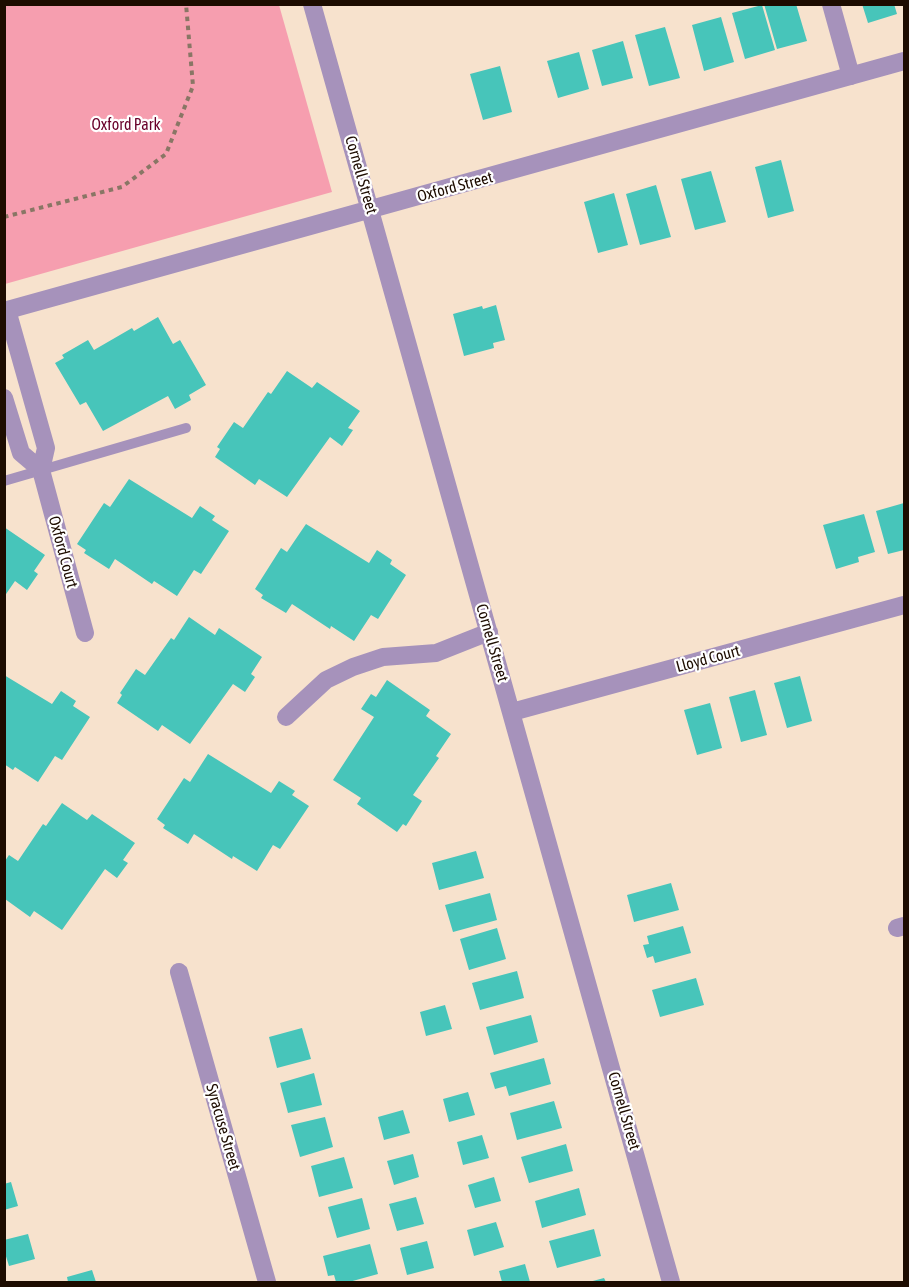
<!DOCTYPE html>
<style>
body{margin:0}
#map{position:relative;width:909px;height:1287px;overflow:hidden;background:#f7e2cd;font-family:"Asap Condensed",sans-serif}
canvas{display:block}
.frame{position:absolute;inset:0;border:6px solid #1d0c00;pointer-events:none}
</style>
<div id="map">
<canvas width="909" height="1287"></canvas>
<div class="frame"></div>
</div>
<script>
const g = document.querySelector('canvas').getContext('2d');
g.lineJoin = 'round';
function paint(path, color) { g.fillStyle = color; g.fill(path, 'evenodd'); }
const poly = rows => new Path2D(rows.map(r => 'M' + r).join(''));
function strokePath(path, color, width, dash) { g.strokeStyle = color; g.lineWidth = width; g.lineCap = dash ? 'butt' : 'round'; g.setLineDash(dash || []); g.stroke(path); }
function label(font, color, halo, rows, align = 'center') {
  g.font = font + ' "Asap Condensed",sans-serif'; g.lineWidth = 4.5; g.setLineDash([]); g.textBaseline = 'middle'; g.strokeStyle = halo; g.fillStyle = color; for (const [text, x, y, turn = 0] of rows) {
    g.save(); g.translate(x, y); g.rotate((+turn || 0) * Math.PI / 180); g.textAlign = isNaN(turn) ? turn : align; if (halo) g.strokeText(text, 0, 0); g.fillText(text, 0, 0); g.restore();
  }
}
paint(poly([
 [5,4,279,5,332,192,5,284]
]), '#f69eaf');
paint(poly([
 [764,4,796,4,807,41,777,49],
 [862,4,894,4,897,14,868,23],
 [762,5,775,50,745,59,732,13],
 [721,17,734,62,704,71,692,25],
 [665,27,680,78,649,86,635,35],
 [623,41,633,78,602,86,592,50],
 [579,52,589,89,558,98,547,61],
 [500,66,512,112,483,120,470,74],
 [781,160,794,211,768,218,755,167],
 [711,171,726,222,695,230,681,179],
 [656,185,671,237,640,245,626,194],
 [614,193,628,245,598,253,584,202],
 [496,305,505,340,493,343,494,348,464,356,453,314,482,306,483,309],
 [158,317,173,344,180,340,206,385,189,395,191,400,175,409,168,396,103,431,86,402,80,405,55,363,64,358,62,355,88,340,94,350,132,328,134,331],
 [287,371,312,388,317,382,360,411,348,428,353,430,342,446,330,437,287,497,259,479,255,485,215,457,220,449,217,447,234,422,243,428,268,392,271,394],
 [129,479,192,518,200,506,215,516,212,520,229,531,201,574,194,570,177,596,154,581,152,584,115,559,109,569,84,553,86,550,77,544,104,503,110,507],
 [904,503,904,550,888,554,876,511],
 [864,514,875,552,858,557,859,562,836,569,823,525],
 [306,524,369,563,377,550,392,560,390,564,406,575,378,619,371,615,354,641,331,626,330,629,292,604,286,613,261,598,263,595,255,589,281,548,287,552],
 [4,527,45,555,34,571,38,574,27,590,15,581,4,597],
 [189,617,215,635,219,628,262,657,251,674,255,677,245,692,233,684,190,744,162,725,158,731,117,703,122,695,120,693,136,669,145,675,171,638,174,640],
 [4,675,52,704,61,691,76,701,73,706,90,717,62,760,55,756,38,782,15,767,13,770,4,764],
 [800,676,812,721,787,728,774,683],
 [387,680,430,710,426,716,451,734,436,756,439,758,413,795,422,801,406,826,403,824,397,832,357,804,361,798,333,780,374,717,361,709,371,694,376,697],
 [755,690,767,735,741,742,729,697],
 [710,703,722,748,697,755,684,710],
 [208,754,271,793,279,781,295,791,292,795,309,806,280,849,273,845,257,871,233,856,232,859,194,834,188,844,163,828,165,825,157,819,184,778,190,782],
 [62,803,87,820,92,814,135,843,123,860,128,863,117,878,105,869,62,930,34,911,30,917,5,899,5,861,9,855,18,861,43,824,46,826],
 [476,851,484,878,439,890,432,863],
 [671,883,679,910,634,922,627,895],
 [490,893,497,920,453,932,445,905],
 [683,926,691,953,655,963,653,956,647,958,643,945,649,944,647,936],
 [497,928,506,959,469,970,460,939],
 [517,971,524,998,480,1010,472,983],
 [696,978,704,1005,660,1017,652,990],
 [445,1005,452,1029,426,1036,420,1012],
 [531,1015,538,1042,494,1055,486,1027],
 [302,1028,311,1059,277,1068,269,1037],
 [544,1058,551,1084,509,1096,506,1086,495,1089,490,1073],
 [314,1073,322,1105,288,1113,280,1083],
 [468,1092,475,1115,449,1122,443,1099],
 [554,1101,562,1128,517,1140,510,1113],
 [403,1110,410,1133,384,1140,378,1117],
 [325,1117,333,1147,300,1157,291,1125],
 [482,1135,489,1158,463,1165,457,1142],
 [566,1144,573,1171,529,1183,521,1157],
 [413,1154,419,1177,394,1185,387,1161],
 [344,1157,353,1188,319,1197,311,1166],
 [494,1177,501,1201,475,1208,468,1185],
 [11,1182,18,1206,4,1210,4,1184],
 [579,1188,586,1215,542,1228,535,1201],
 [416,1197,424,1224,397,1231,389,1204],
 [362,1198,370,1229,337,1238,328,1207],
 [496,1222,504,1247,474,1256,467,1230],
 [594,1229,601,1256,557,1268,549,1241],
 [28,1234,35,1259,9,1266,4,1250,4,1240],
 [427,1241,434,1268,407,1275,400,1248],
 [370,1244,378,1274,349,1282,336,1282,334,1275,328,1276,323,1256],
 [525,1264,530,1282,502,1282,499,1271],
 [92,1270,96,1282,68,1282,67,1277],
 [604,1278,606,1282,589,1282]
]), '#47c5ba');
strokePath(poly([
 [4,217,122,187,166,154,193,86,186,4]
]), '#897665', 4, [4.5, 4.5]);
strokePath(poly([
 [4,481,186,428]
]), '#a692bb', 10);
strokePath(poly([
 [312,4,671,1282],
 [831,4,851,76],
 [7,310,46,448,41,470,85,633],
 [4,311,904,61],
 [4,398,21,453,41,470],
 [512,712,904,605],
 [286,717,326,680,353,667,383,657,436,653,489,632],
 [897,928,904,926],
 [179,972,267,1282]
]), '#a692bb', 18);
label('16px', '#69002a', '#fff', [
 ["Oxford Park",126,125]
]);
label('16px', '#1d0c00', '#fff', [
 ["Cornell Street",361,175,74],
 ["Oxford Street",455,187,-15],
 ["Oxford Court",63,552,75],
 ["Cornell Street",492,643,74],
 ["Lloyd Court",708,659,-15],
 ["Cornell Street",624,1111,74],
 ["Syracuse Street",223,1127,74]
]);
</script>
